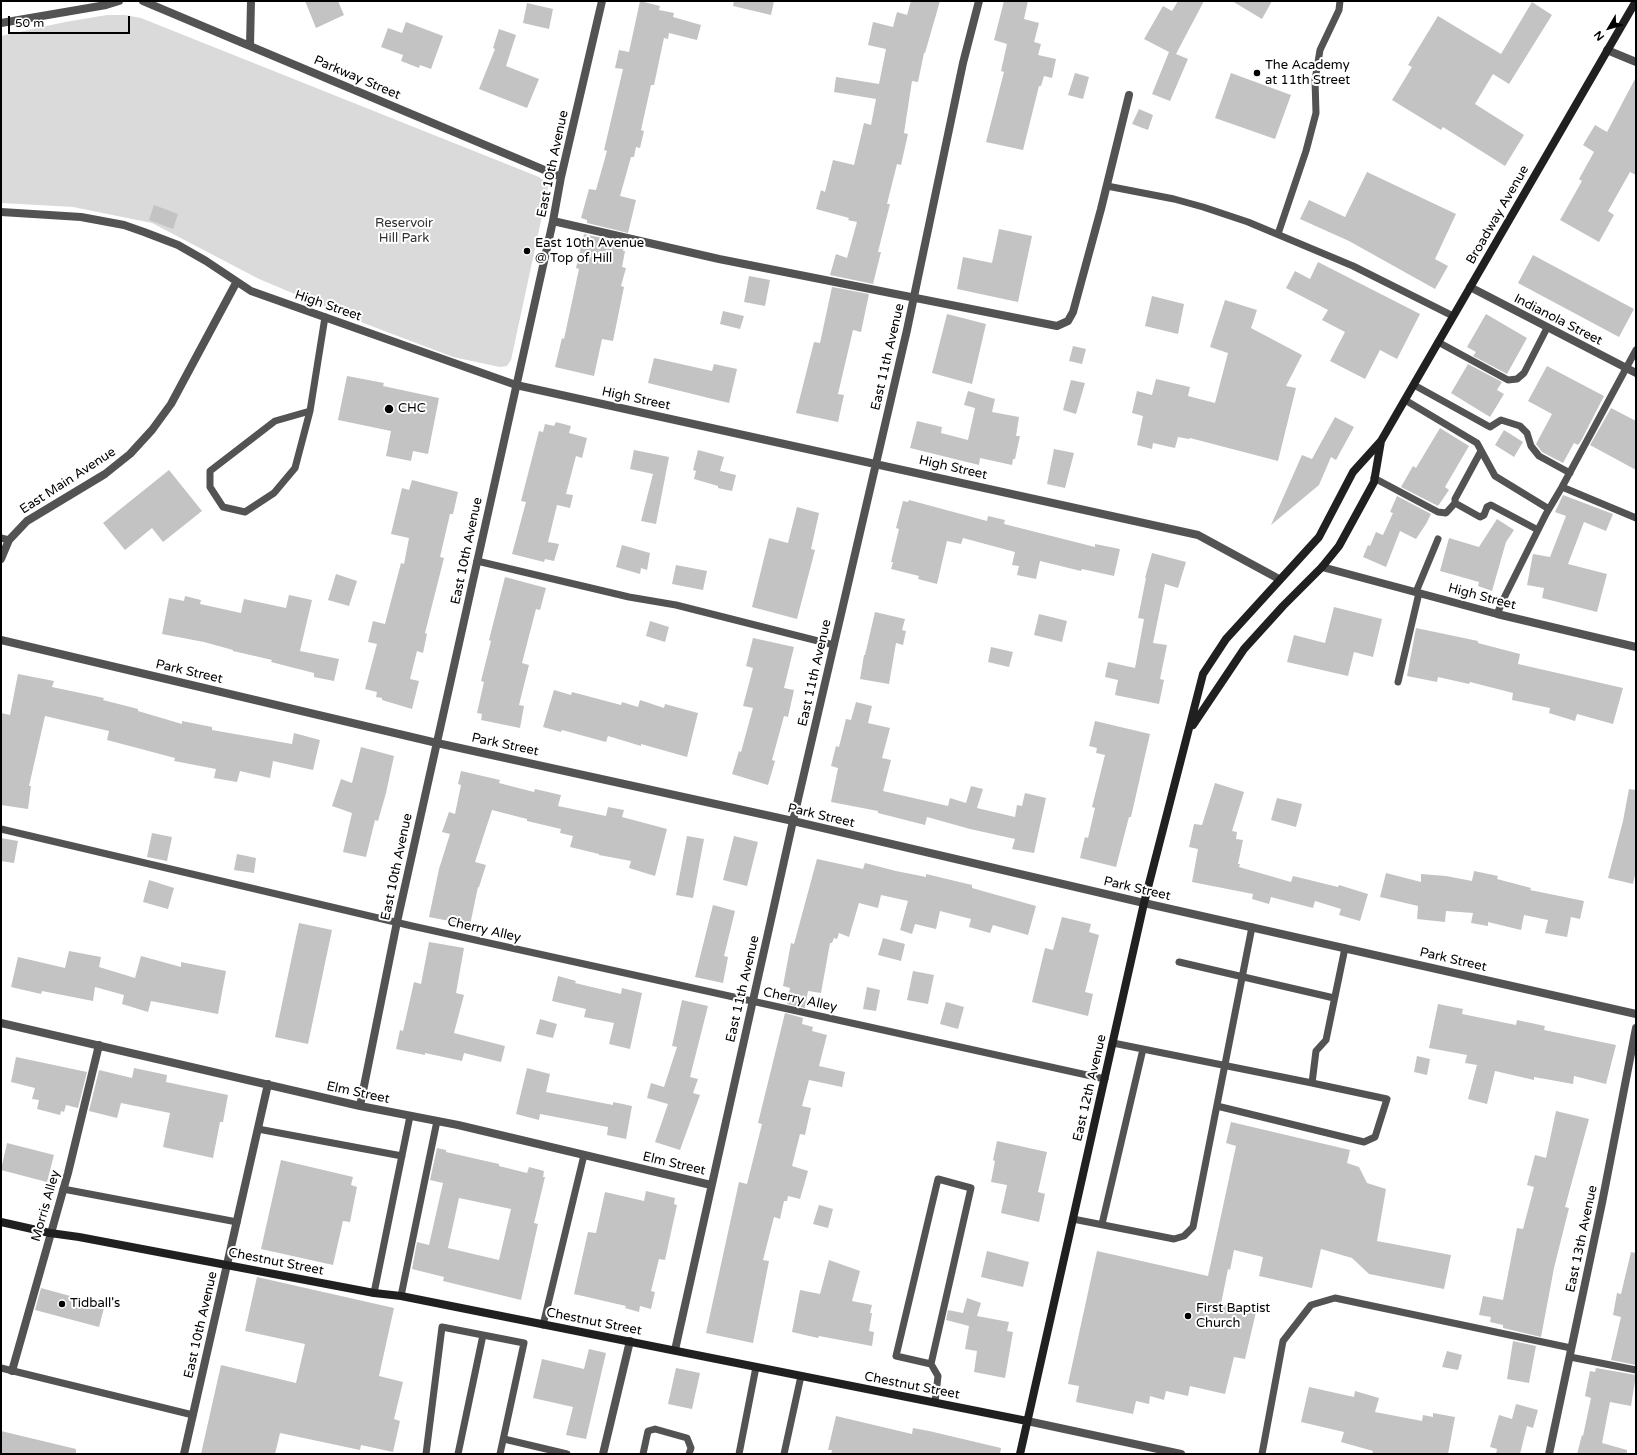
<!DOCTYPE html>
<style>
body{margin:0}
#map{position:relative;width:1637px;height:1455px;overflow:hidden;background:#fff;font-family:"Varela Round",sans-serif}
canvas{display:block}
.frame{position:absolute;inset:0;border:2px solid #000;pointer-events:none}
.north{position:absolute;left:1589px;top:8px;width:40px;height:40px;-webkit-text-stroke:3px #fff;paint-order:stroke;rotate:232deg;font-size:11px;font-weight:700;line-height:16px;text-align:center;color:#000}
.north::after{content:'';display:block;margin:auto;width:14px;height:18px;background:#000;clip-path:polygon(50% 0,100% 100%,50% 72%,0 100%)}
.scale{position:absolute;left:8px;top:16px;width:122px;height:18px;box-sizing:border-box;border:2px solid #000;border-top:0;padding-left:5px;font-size:12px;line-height:14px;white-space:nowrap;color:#000;-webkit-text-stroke:3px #fff;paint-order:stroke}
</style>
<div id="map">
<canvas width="1637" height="1455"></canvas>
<div class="frame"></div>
<div class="north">N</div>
<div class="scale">50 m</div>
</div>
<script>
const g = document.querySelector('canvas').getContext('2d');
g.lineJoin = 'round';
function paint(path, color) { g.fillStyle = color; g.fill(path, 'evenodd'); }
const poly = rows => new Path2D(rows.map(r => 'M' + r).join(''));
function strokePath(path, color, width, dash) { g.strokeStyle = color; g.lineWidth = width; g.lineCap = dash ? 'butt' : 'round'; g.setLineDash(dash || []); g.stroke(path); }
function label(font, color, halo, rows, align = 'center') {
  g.font = font + ' "Varela Round",sans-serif'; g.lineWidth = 4; g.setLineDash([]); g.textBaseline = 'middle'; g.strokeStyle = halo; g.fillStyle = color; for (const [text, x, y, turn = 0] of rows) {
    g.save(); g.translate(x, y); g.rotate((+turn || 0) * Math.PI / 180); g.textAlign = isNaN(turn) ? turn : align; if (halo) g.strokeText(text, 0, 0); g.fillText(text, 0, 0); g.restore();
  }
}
paint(poly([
 [107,15,125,15,141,18,539,177,546,182,548,185,547,193,511,360,507,366,500,367,453,357,366,324,259,279,152,223,73,207,1,203,1,36,65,22]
]), '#dadada');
paint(poly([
 [305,1,338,1,344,15,316,28],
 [640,1,660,6,659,10,674,13,673,17,701,25,697,40,669,33,668,39,664,38,654,85,651,85,641,130,644,131,640,148,636,147,634,157,631,157,620,196,636,200,628,233,587,223,587,220,581,218,589,189,596,190,607,151,604,150,623,69,615,68,619,50,629,52],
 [734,1,774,1,771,15,733,6],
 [911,1,940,1,925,53,924,53,918,82,912,81,904,133,908,134,901,165,897,164,887,204,890,204,878,252,881,252,873,284,830,275,836,254,847,258,857,222,848,220,849,218,816,209,821,190,825,192,833,160,854,165,864,123,871,125,876,99,834,92,836,77,879,84,886,49,868,45,873,22,893,27,897,12,907,15],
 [1004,1,1028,1,1024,19,1039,23,1034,42,1041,44,1038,55,1056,59,1052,78,1044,76,1041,86,1039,86,1023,150,986,142,1004,72,1001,71,1007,44,994,40],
 [1178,1,1204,1,1176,54,1188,59,1170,101,1152,94,1169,52,1144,39,1163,6,1172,11],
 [1232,1,1272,1,1262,19],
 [1532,2,1552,15,1509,84,1493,74,1475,104,1524,135,1505,166,1443,127,1441,130,1392,100,1412,67,1408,65,1438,16,1501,54],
 [527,3,553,9,549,29,523,23],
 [406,22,443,36,431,69,420,65,419,68,401,61,403,55,381,47,388,28,402,33],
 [499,29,516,35,506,66,539,79,527,108,479,89,495,49,493,48],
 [1075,73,1089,77,1083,99,1068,95],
 [1231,73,1291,95,1275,139,1215,118],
 [1636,77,1636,175,1630,172,1608,211,1614,215,1599,242,1560,220,1582,181,1579,179,1594,152,1583,145,1595,125,1607,132],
 [1139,109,1153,115,1148,130,1132,124],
 [1367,172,1456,214,1435,259,1448,266,1435,289,1349,241,1300,219,1309,200,1345,217],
 [154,205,178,214,173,229,149,220],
 [999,229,1032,236,1018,302,957,289,963,257,992,263],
 [584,234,625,243,623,251,625,251,622,267,626,268,621,286,624,287,613,341,602,339,594,376,555,367,562,338,564,339,579,269,576,268],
 [1533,255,1634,309,1619,337,1518,283],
 [1318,262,1420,314,1397,359,1380,350,1365,379,1330,361,1345,332,1322,320,1328,310,1286,288,1295,271,1310,279],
 [749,276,770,280,765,306,744,302],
 [832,287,869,294,861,332,853,330,838,394,844,395,838,422,796,413,814,342,820,343],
 [1152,296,1184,304,1178,334,1145,326],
 [1225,300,1257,310,1251,328,1302,355,1286,386,1296,388,1278,461,1190,438,1189,439,1178,437,1175,448,1153,443,1152,449,1137,445,1143,416,1132,413,1137,391,1152,395,1156,379,1190,387,1188,396,1215,403,1228,353,1210,347],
 [723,311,744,316,740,329,720,324],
 [947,314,986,324,972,384,932,373],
 [1486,314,1527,338,1507,374,1473,356,1476,352,1467,347],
 [1073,346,1086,349,1082,364,1069,361],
 [654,358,712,371,714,364,737,369,729,403,648,383],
 [1468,364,1502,382,1497,390,1504,394,1490,417,1451,393],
 [1547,366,1604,396,1581,441,1578,445,1574,443,1563,463,1542,452,1536,444,1552,414,1528,401],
 [347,376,384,383,383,386,439,398,428,454,413,451,411,461,386,456,391,431,338,420],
 [1071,380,1085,383,1076,414,1063,410],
 [968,391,995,399,992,412,1019,417,1016,436,1020,436,1015,459,1013,459,1012,465,980,458,979,465,910,448,917,421,942,427,941,433,968,440,975,408,964,405],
 [1611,408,1636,421,1636,470,1590,445],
 [1335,417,1354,427,1336,460,1331,457,1319,485,1271,525,1302,455,1312,459],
 [556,422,571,426,569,433,587,438,582,458,576,456,566,494,573,495,570,508,557,505,548,542,559,544,554,561,545,559,544,562,512,554,526,502,521,501,539,431,543,432,545,424,554,426],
 [1440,428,1469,446,1445,487,1449,490,1438,506,1401,487,1413,466,1416,468],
 [1504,430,1523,442,1514,457,1495,445],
 [1054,449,1074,453,1065,488,1047,484],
 [634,450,669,457,656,524,641,521,653,474,630,469],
 [698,450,724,457,720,471,736,475,732,491,718,488,718,486,694,479,696,471,693,470],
 [169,470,202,511,163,542,152,528,125,550,103,523],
 [412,480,458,492,453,514,450,514,440,557,444,558,425,633,427,634,423,653,417,651,410,679,419,681,412,709,382,700,382,698,376,697,377,692,365,689,377,644,368,642,373,621,385,624,401,563,404,564,409,538,391,534,402,488,409,490],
 [1563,495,1613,514,1606,531,1584,522,1568,564,1607,574,1597,612,1542,598,1544,588,1527,585,1533,554,1550,557,1566,516,1555,512],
 [1397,496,1431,514,1426,524,1416,539,1400,531,1386,567,1363,557,1368,545,1370,546,1376,532,1383,535,1393,513,1390,512],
 [909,500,987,521,988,516,1005,520,1004,524,1095,547,1095,544,1120,549,1114,576,1082,569,1081,571,1040,561,1036,579,1017,575,1019,566,1012,565,1015,552,963,538,961,544,947,541,937,584,918,579,919,576,891,569,893,562,891,562,899,529,896,528,903,501,908,502],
 [797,507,819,513,811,549,815,550,797,619,752,607,769,538,788,543],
 [1497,519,1514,530,1506,542,1492,591,1478,586,1479,582,1440,571,1449,538,1479,547],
 [622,545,650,553,647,570,641,568,640,574,616,567],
 [1152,553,1186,562,1178,588,1165,584,1153,643,1167,645,1160,679,1164,680,1159,704,1115,695,1118,680,1105,677,1108,662,1135,668,1144,619,1138,618,1146,578,1145,578],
 [676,565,707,571,703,590,672,584],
 [336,574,357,581,349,606,328,600],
 [505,577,546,588,540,610,536,609,522,663,529,665,519,705,524,706,520,728,481,720,482,714,477,713,484,682,481,681,491,641,489,640],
 [289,595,312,600,300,651,339,659,334,681,314,677,314,673,271,662,272,660,233,651,233,650,204,642,162,634,169,598,184,601,185,596,201,600,200,604,241,613,244,599,286,608],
 [1334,607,1382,619,1373,657,1354,652,1348,676,1287,662,1294,635,1325,643],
 [875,612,905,619,902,630,906,631,903,645,896,643,889,684,860,679,864,655,865,655],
 [1039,614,1067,621,1062,642,1034,635],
 [650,621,669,627,665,642,646,636],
 [1416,628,1478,641,1478,643,1520,654,1518,664,1623,688,1613,724,1577,714,1575,721,1549,713,1550,708,1512,700,1513,693,1470,682,1469,684,1438,677,1437,682,1407,676],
 [753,638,794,647,784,688,794,690,788,717,784,716,772,760,775,761,768,785,732,774,739,751,741,752,753,708,743,706,753,668,746,666],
 [991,647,1013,652,1009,667,988,662],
 [18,674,54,681,52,687,104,698,103,700,138,709,138,711,182,724,182,721,212,727,212,730,292,744,294,733,320,740,313,770,273,761,270,778,240,771,237,782,214,778,216,769,174,761,175,758,107,740,109,731,45,716,29,786,31,786,28,809,1,805,1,713,10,715],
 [554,690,571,695,572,692,621,705,622,702,638,707,640,700,664,708,665,704,698,713,687,757,641,744,641,746,608,736,606,742,562,730,561,732,543,727],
 [856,702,872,706,868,723,890,728,882,758,891,760,883,791,948,806,950,798,966,803,971,786,983,789,977,808,1015,817,1017,805,1022,806,1025,793,1046,798,1034,853,1012,849,1015,839,970,829,927,817,925,825,878,813,878,811,831,802,838,768,831,766,836,746,839,747,846,719,851,720],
 [1095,721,1150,734,1131,817,1129,817,1116,867,1080,858,1085,837,1088,838,1095,808,1092,807,1105,755,1096,753,1097,748,1089,746],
 [361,747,394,756,386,793,378,821,375,820,366,857,343,852,352,813,332,806,341,779,352,783],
 [461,771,500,780,499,783,534,792,535,789,561,795,558,806,606,816,608,807,624,810,622,817,667,829,655,876,629,868,631,861,599,855,599,854,570,847,573,836,560,833,561,829,527,821,527,819,492,810,475,862,486,865,479,887,478,887,470,925,429,917,439,869,450,834,442,832,449,812,455,814,461,785,458,784],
 [1215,783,1244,792,1232,831,1237,832,1236,839,1243,840,1238,864,1240,864,1239,867,1291,882,1293,876,1338,887,1339,885,1368,894,1360,921,1339,915,1341,909,1315,901,1313,908,1271,897,1269,904,1252,899,1253,894,1192,882,1198,849,1189,847,1194,824,1202,825],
 [1629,789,1636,790,1636,871,1633,884,1608,878,1623,821],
 [1277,798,1302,804,1296,827,1271,820],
 [152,833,172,837,167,861,147,857],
 [687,836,704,839,693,898,676,895],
 [734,836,758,842,747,886,723,880],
 [1,838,18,841,14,863,1,861],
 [237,854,256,858,254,873,234,870],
 [817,859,863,869,865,863,896,871,926,877,926,874,972,885,972,888,1036,906,1028,935,993,925,990,933,969,927,971,919,940,911,936,929,915,924,912,934,900,930,908,901,881,895,878,908,859,903,849,937,839,933,837,939,834,938,832,943,830,943,821,993,808,991,805,1008,787,1004,790,988,783,986,791,943,794,944],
 [1474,871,1498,876,1497,879,1531,888,1530,890,1584,901,1580,919,1571,917,1567,937,1545,933,1548,920,1524,915,1521,930,1488,922,1488,926,1471,923,1473,913,1446,911,1445,922,1417,919,1418,906,1380,897,1386,873,1421,882,1421,874,1446,876,1472,881],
 [149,880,174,888,168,909,143,902],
 [713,905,735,911,724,956,728,957,723,983,695,977],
 [1062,917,1091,924,1089,932,1099,935,1085,992,1093,994,1088,1016,1032,1002,1045,948,1053,950],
 [299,923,332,930,308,1044,275,1037],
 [883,938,905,944,901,961,878,955],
 [429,942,464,948,456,993,464,995,454,1033,505,1046,501,1062,464,1053,462,1061,425,1053,425,1055,396,1049,400,1030,403,1031,414,982,421,984],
 [69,951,101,957,99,967,135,978,141,956,181,967,181,962,226,971,218,1014,151,1001,148,1012,122,1004,124,995,95,987,93,1001,42,991,41,994,11,987,18,957,65,968],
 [913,971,934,975,928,1004,907,1000],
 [558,976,576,981,575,983,621,994,622,988,642,993,630,1049,609,1044,614,1023,584,1017,586,1009,552,1001],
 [867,987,880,990,876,1011,863,1009],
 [682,1000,708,1006,690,1077,698,1079,693,1093,700,1095,680,1150,655,1142,668,1104,647,1098,651,1083,664,1087,677,1047,672,1046],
 [946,1002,964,1007,958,1029,940,1024],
 [1438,1004,1463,1009,1462,1014,1516,1025,1517,1020,1545,1026,1544,1030,1616,1045,1606,1084,1574,1076,1573,1084,1534,1077,1534,1080,1495,1071,1487,1104,1468,1099,1477,1065,1465,1063,1467,1055,1429,1048],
 [785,1013,803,1018,802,1024,813,1027,812,1031,827,1035,819,1066,845,1072,842,1087,809,1080,802,1106,811,1108,805,1135,800,1134,792,1166,808,1171,800,1199,788,1196,787,1201,784,1201,780,1219,774,1217,763,1260,769,1261,753,1343,706,1333,739,1182,747,1184,762,1124,758,1123],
 [540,1019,557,1024,553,1038,536,1034],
 [1417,1056,1430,1059,1427,1075,1414,1072],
 [16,1057,87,1072,78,1108,66,1105,64,1112,61,1111,60,1115,37,1109,39,1100,32,1099,35,1088,11,1082],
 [134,1068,167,1075,166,1082,228,1095,223,1122,220,1122,213,1158,163,1147,170,1113,121,1103,117,1118,89,1111,99,1070,132,1078],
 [527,1068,550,1074,546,1092,613,1105,613,1102,632,1106,626,1139,607,1135,608,1127,540,1114,539,1120,516,1114],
 [1556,1111,1589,1119,1565,1207,1569,1208,1554,1268,1541,1337,1503,1328,1503,1325,1490,1322,1491,1317,1479,1315,1483,1296,1503,1300,1517,1228,1523,1229,1534,1187,1527,1185,1535,1155,1546,1158],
 [1231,1122,1350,1150,1347,1163,1359,1167,1367,1183,1386,1189,1377,1241,1451,1255,1444,1289,1369,1274,1352,1258,1321,1249,1312,1288,1259,1276,1263,1257,1234,1250,1230,1270,1228,1269,1221,1304,1256,1312,1245,1359,1234,1357,1225,1394,1190,1386,1188,1396,1166,1391,1164,1400,1150,1396,1149,1404,1136,1401,1133,1414,1076,1402,1079,1386,1068,1384,1097,1251,1208,1276,1236,1146,1226,1143],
 [997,1141,1047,1152,1038,1192,1045,1194,1039,1222,1001,1213,1007,1185,991,1182,995,1161,993,1160],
 [7,1143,54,1155,47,1182,1,1170],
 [437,1148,446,1150,446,1152,499,1164,499,1166,527,1173,529,1167,544,1171,543,1177,545,1177,534,1223,538,1224,521,1300,443,1281,444,1277,412,1269,417,1242,429,1245,443,1183,430,1180],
 [459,1198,511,1209,499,1260,448,1248],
 [281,1160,353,1177,351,1185,357,1187,350,1222,343,1221,333,1265,261,1249],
 [646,1191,675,1198,674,1204,677,1205,665,1260,659,1259,651,1291,655,1292,651,1309,640,1306,639,1312,625,1308,626,1306,574,1294,588,1232,596,1233,605,1192,644,1201],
 [819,1205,833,1209,828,1228,813,1224],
 [987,1251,1029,1262,1023,1287,981,1277],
 [1631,1252,1636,1253,1636,1365,1611,1360,1621,1317,1613,1315,1617,1293,1621,1294],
 [829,1260,860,1271,852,1301,872,1305,870,1313,872,1313,869,1331,874,1332,872,1346,819,1336,818,1338,792,1332,800,1290,820,1294],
 [257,1277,394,1308,379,1376,403,1382,394,1419,400,1421,393,1452,361,1445,360,1450,280,1433,275,1454,201,1454,221,1365,296,1383,305,1344,245,1331],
 [41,1288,74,1297,73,1300,104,1308,99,1327,35,1310],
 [967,1298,981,1303,977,1316,1009,1322,1007,1331,1013,1332,1005,1378,974,1372,977,1351,965,1349,969,1326,946,1320,948,1310,963,1313],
 [1513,1341,1536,1346,1529,1383,1507,1379],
 [589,1349,606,1353,586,1439,566,1435,573,1407,533,1398,542,1359,584,1369],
 [1447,1351,1462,1355,1458,1370,1442,1367],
 [676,1368,700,1373,692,1409,668,1404],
 [1596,1368,1636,1375,1631,1406,1610,1402,1602,1443,1627,1450,1627,1454,1577,1454,1582,1435,1583,1436,1591,1398,1585,1396,1590,1371,1595,1372],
 [1309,1387,1354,1397,1355,1391,1379,1398,1375,1412,1422,1421,1423,1415,1433,1417,1433,1413,1455,1417,1448,1454,1372,1454,1373,1451,1341,1442,1344,1432,1301,1422],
 [1516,1404,1538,1410,1533,1428,1527,1426,1520,1454,1496,1454,1497,1449,1490,1447,1499,1415,1512,1419],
 [836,1416,912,1434,913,1428,929,1431,1001,1448,1000,1454,831,1454,832,1450,828,1450],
 [1,1431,76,1449,76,1454,1,1454]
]), '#c3c3c3');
strokePath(poly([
 [1107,186,1174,199,1203,207,1248,222,1353,266,1453,316],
 [1278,234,1306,151,1316,113,1315,80,1320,50,1339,10,1340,1],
 [1438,342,1508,380,1517,379,1524,373,1547,328],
 [1414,385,1490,427,1501,420,1520,426,1527,433,1531,446,1539,456,1570,473],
 [1405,400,1477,443,1495,476,1549,509],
 [310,411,275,421,210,471,210,487,223,507,245,512,274,493,295,468,310,411,325,317],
 [1481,451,1455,499,1455,503,1480,517,1484,515,1487,507,1491,505,1538,530],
 [1374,478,1438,512,1446,513,1455,503],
 [1562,487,1636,518],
 [1,538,9,540],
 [477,561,629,597,676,605,834,645],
 [1416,592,1438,539],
 [1497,614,1504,598,1546,514,1562,487,1636,350],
 [1398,682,1419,593],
 [1,829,412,926,1105,1079],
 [1179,962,1334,998],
 [1113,1043,1312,1083],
 [1217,1106,1364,1142,1375,1137,1387,1099,1312,1083,1316,1051,1326,1040,1345,948],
 [258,1129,402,1156],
 [63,1189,237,1222],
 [1073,1219,1174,1239,1184,1236,1193,1227,1252,927],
 [1102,1224,1143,1049],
 [374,1293,410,1116],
 [401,1296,437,1121],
 [543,1325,584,1155],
 [1570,1357,1636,1370],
 [931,1364,896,1356,938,1179,971,1188,931,1364,938,1376,935,1402],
 [1,1368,193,1415],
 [504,1439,567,1454],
 [426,1454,442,1327,524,1343,500,1454],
 [458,1454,483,1335],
 [643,1454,648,1431,655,1429,687,1438,691,1448,689,1454],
 [739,1454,756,1367],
 [784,1454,801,1376],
 [1262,1454,1283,1341,1311,1305,1335,1298,1571,1348]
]), '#535353', 7);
strokePath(poly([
 [143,1,561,177],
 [1,23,106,5,119,1],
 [250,46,251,1],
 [1607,50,1636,62],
 [1,212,81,217,124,225,144,232,178,245,206,261,251,291,516,385,1198,535,1279,579],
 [553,221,719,259,1057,326,1068,321,1073,312,1101,209,1129,95],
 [1470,287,1636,373],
 [1,559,9,540,27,521,105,474,130,454,152,430,171,404,236,283],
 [1322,567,1497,614,1636,647],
 [1,640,437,743,793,821,1144,903,1636,1014],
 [1,1023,360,1106,458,1125,711,1185],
 [360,1106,397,922,553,221,561,177,602,1],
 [675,1350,793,821,907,330,963,63,979,1],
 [12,1371,68,1173,99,1045],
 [1027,1421,1181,1454],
 [184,1454,268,1084],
 [603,1454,630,1341],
 [1549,1454,1602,1203,1636,1028]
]), '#535353', 8);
strokePath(poly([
 [1193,725,1244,649,1283,606,1322,567,1339,546,1374,482,1381,441],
 [1,1222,50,1233,79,1237,374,1293,401,1296,1027,1421],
 [1020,1454,1144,903,1203,674,1226,639,1319,537,1353,472,1381,441,1636,1]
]), '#202020', 8);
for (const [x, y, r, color] of [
 [1257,73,4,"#000"],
 [527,251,4,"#000"],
 [389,409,5,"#000"],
 [62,1304,4,"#000"],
 [1188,1316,4,"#000"]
]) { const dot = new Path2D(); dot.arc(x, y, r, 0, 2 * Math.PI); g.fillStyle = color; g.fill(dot); strokePath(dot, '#fff', 1.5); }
label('13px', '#000', '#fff', [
 ["The Academy",1265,66],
 ["at 11th Street",1265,81],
 ["East 10th Avenue",535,244],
 ["@ Top of Hill",535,259],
 ["CHC",398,409],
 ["Tidball's",70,1304],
 ["First Baptist",1196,1309],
 ["Church",1196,1324]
], 'left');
label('13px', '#000', '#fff', [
 ["Parkway Street",357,78,23],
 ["East 10th Avenue",553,164,-78],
 ["Broadway Avenue",1498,215,-60],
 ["High Street",328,306,19],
 ["Indianola Street",1558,320,27],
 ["East 11th Avenue",888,357,-77],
 ["High Street",636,399,12],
 ["High Street",953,468,13],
 ["East Main Avenue",68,481,-33],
 ["East 10th Avenue",467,551,-78],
 ["High Street",1482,597,15],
 ["Park Street",189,672,13],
 ["East 11th Avenue",815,673,-77],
 ["Park Street",505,745,12],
 ["Park Street",821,816,13],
 ["East 10th Avenue",397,867,-78],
 ["Park Street",1137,889,13],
 ["Cherry Alley",484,930,13],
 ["Park Street",1453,960,13],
 ["East 11th Avenue",743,989,-77],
 ["Cherry Alley",800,1000,12],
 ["East 12th Avenue",1090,1088,-77],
 ["Elm Street",358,1093,12],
 ["Elm Street",674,1164,13],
 ["Morris Alley",46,1206,-74],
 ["East 13th Avenue",1582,1239,-78],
 ["Chestnut Street",276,1262,11],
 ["Chestnut Street",594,1322,11],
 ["East 10th Avenue",201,1325,-77],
 ["Chestnut Street",912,1386,11]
]);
label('13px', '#313131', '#fff', [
 ["Reservoir",404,224],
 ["Hill Park",404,239]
]);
</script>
